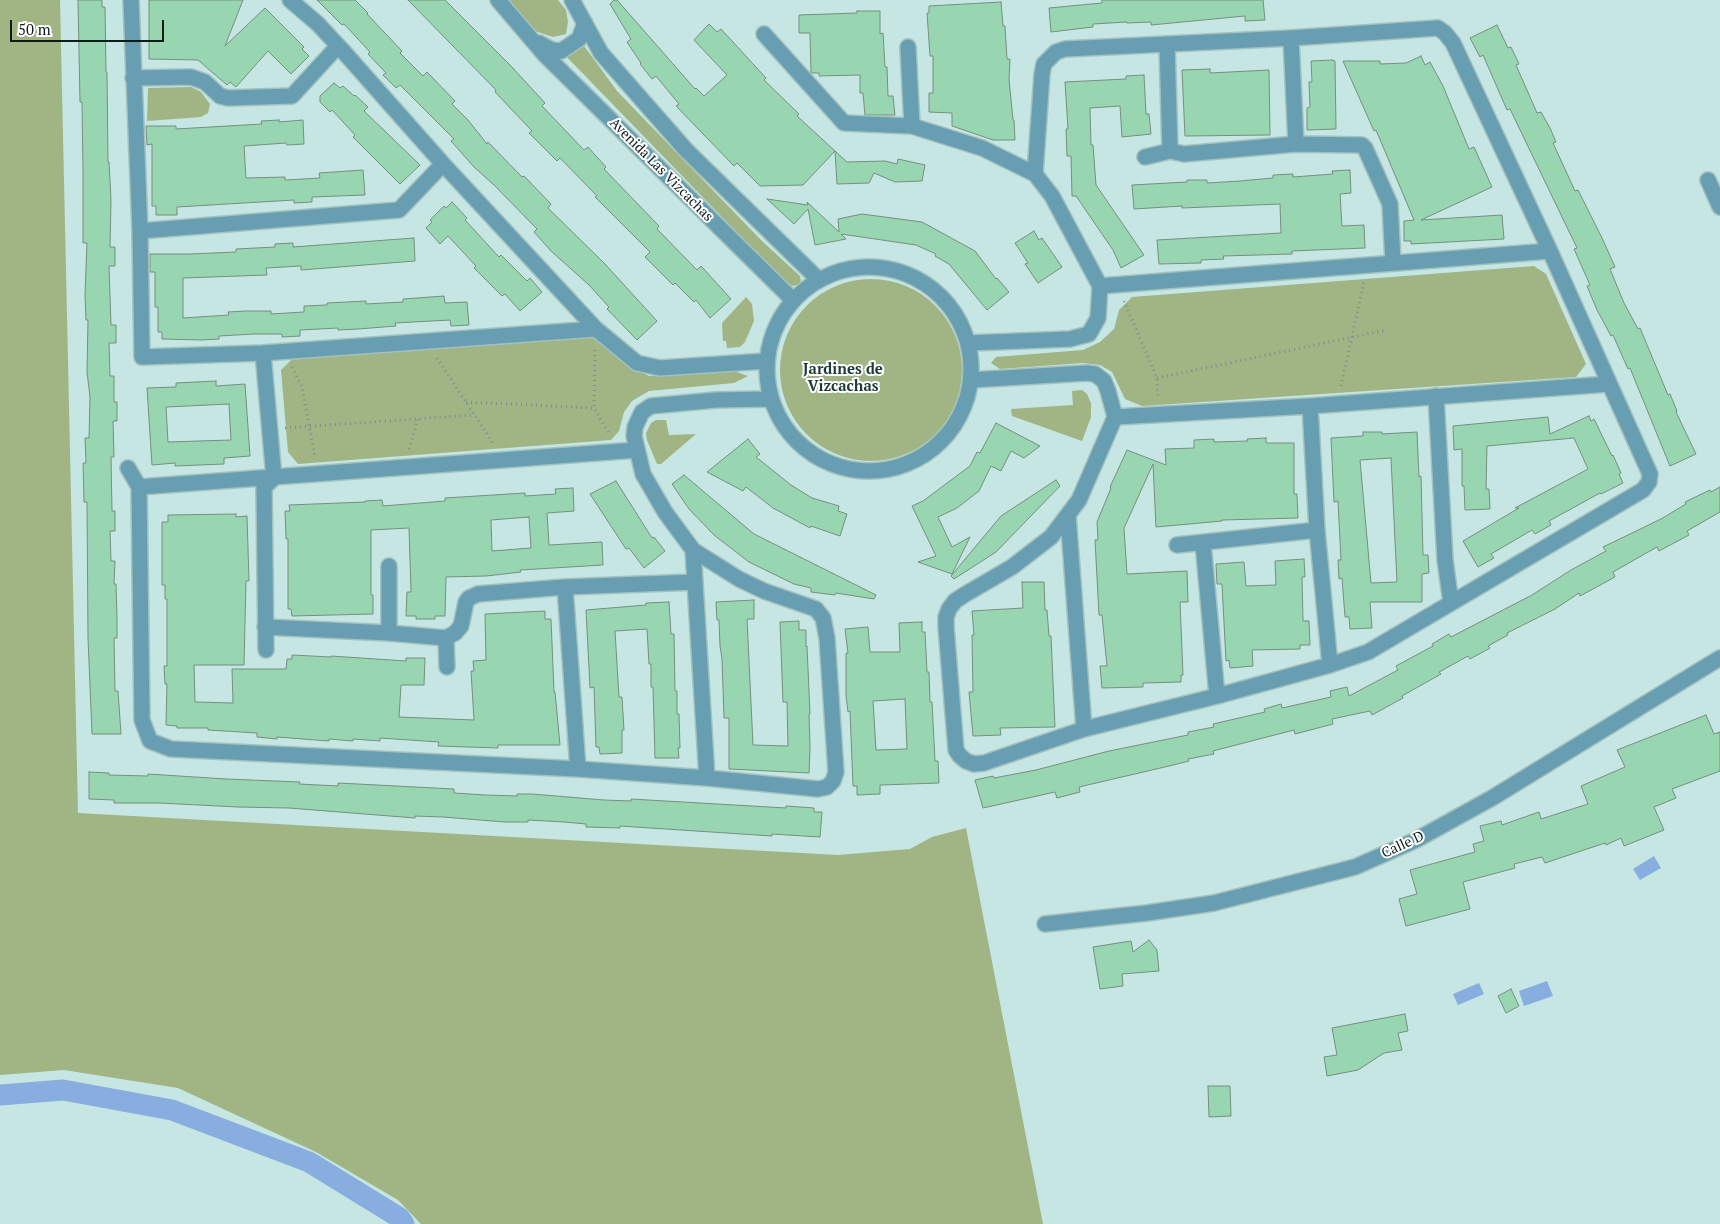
<!DOCTYPE html>
<style>
body{margin:0}
#map{position:relative;width:1720px;height:1224px;overflow:hidden;background:#c5e6e3;font-family:"PT Serif",serif}
canvas{display:block}
.scale{position:absolute;left:10px;top:20px;width:154px;height:22px;box-sizing:border-box;border:2px solid #0e1b1a;border-top:0;padding-left:6px;font-size:15px;line-height:18px;white-space:nowrap;color:#0e1b1a;-webkit-text-stroke:4px #fff;paint-order:stroke}
</style>
<div id="map">
<canvas width="1720" height="1224"></canvas>
<div class="scale">50 m</div>
</div>
<script>
const g = document.querySelector('canvas').getContext('2d');
g.lineJoin = 'round';
function paint(path, color) { g.fillStyle = color; g.fill(path, 'evenodd'); }
const poly = rows => new Path2D(rows.map(r => 'M' + r).join(''));
function strokePath(path, color, width, dash) { g.strokeStyle = color; g.lineWidth = width; g.lineCap = dash ? 'butt' : 'round'; g.setLineDash(dash || []); g.stroke(path); }
function label(font, color, halo, rows, align = 'center') {
  g.font = font + ' "PT Serif",serif'; g.lineWidth = 4; g.setLineDash([]); g.textBaseline = 'middle'; g.strokeStyle = halo; g.fillStyle = color; for (const [text, x, y, turn = 0] of rows) {
    g.save(); g.translate(x, y); g.rotate((+turn || 0) * Math.PI / 180); g.textAlign = isNaN(turn) ? turn : align; if (halo) g.strokeText(text, 0, 0); g.fillText(text, 0, 0); g.restore();
  }
}
paint(poly([
 [0,0,60,0,78,813,838,855,910,849,932,837,966,828,1043,1224,421,1224,398,1200,316,1152,178,1088,64,1070,0,1075],
 [506,0,558,0,566,10,568,22,566,34,553,37,535,31],
 [579,39,617,91,762,241,800,276,801,282,797,285,791,286,785,282,561,51],
 [191,87,201,92,210,104,208,113,201,117,147,121,148,88],
 [1534,266,1546,274,1586,364,1576,377,1142,406,1125,399,1112,372,1100,365,1083,363,1000,369,991,363,996,357,1083,350,1100,342,1114,329,1119,310,1132,297],
 '780 370a91 91 0 1 1 182 0a91 91 0 1 1-182 0Z',
 [746,297,752,304,754,321,745,342,740,347,727,348,726,341,723,341,722,323],
 [594,336,626,363,649,376,731,370,748,376,734,383,649,391,632,401,624,412,619,431,611,440,298,464,288,452,281,370,295,356],
 [1082,390,1087,394,1091,403,1091,417,1082,441,1012,416,1011,409,1073,405,1072,391],
 [656,420,666,420,669,435,696,434,661,464,657,464,647,440,646,433,651,423]
]), '#a0b484');
paint(poly([
 [1654,856,1661,868,1640,880,1633,869],
 [1547,981,1553,996,1524,1006,1519,991],
 [1479,983,1484,994,1458,1005,1453,994]
]), '#87aede');
strokePath(poly([
 [0,1095,63,1090,172,1110,309,1162,400,1218,404,1224]
]), '#87aede', 21);
const building = poly([
 [78,0,102,0,102,7,105,7,106,72,107,72,108,162,109,162,111,200,110,247,115,247,115,266,109,266,111,325,116,325,116,343,109,343,110,376,114,376,114,402,117,402,117,421,113,421,114,457,111,457,112,511,115,511,115,531,110,531,111,561,115,561,114,584,116,584,117,619,117,638,114,638,115,691,118,691,121,734,92,734,88,638,87,502,84,502,83,463,86,463,85,438,89,438,90,397,87,372,88,320,86,320,85,295,87,243,83,243,83,173,82,102,80,102,78,0],
 [149,0,243,0,225,46,265,8,304,47,302,49,309,56,291,74,268,51,236,87,230,82,227,85,198,60,149,59,149,0],
 [317,0,355,0,368,13,367,14,402,51,400,53,423,76,427,72,455,101,452,104,468,120,487,144,488,142,522,177,524,176,551,204,548,208,605,264,657,321,637,340,607,309,609,307,589,285,551,251,534,232,537,229,494,185,474,167,451,141,454,139,400,85,396,88,383,75,386,73,368,54,370,52,344,24,342,25,317,0],
 [408,0,445,0,510,65,545,103,542,106,584,150,588,147,606,167,604,169,659,226,657,229,697,270,701,266,731,299,710,318,696,300,694,302,675,283,673,285,645,257,650,252,595,197,597,196,560,158,557,161,529,133,532,131,495,92,496,90,408,0],
 [614,0,617,0,695,89,696,88,704,96,727,75,694,40,709,24,717,32,721,29,766,78,764,80,799,114,797,116,835,151,803,185,760,186,737,163,734,166,676,106,679,104,656,76,652,79,640,64,641,63,627,42,631,39,610,4,614,0],
 [1102,0,1263,0,1265,20,1245,21,1245,16,1151,25,1151,22,1127,23,1127,22,1093,24,1093,27,1051,32,1049,8,1102,3,1102,0],
 [1001,2,1003,26,1005,26,1007,59,1010,59,1009,79,1013,120,1014,120,1015,140,993,140,952,126,952,113,929,112,929,93,933,93,933,56,930,56,927,13,929,13,929,6,1001,2],
 [857,11,880,11,880,34,883,33,885,67,887,67,888,96,893,96,895,115,865,115,863,93,860,93,860,75,819,76,819,73,811,73,810,33,799,33,799,15,857,13,857,11],
 [1497,25,1508,48,1511,47,1519,64,1516,65,1537,113,1541,112,1550,128,1556,142,1553,143,1575,191,1578,190,1602,238,1615,267,1610,269,1624,303,1638,329,1640,328,1668,395,1670,394,1677,411,1676,412,1696,454,1670,466,1630,368,1628,369,1613,335,1611,336,1597,310,1587,286,1590,285,1574,249,1577,248,1510,109,1507,110,1483,55,1480,57,1470,38,1497,25],
 [1421,56,1425,65,1430,62,1443,86,1469,149,1474,147,1492,187,1421,220,1502,215,1504,239,1411,244,1411,241,1404,241,1404,221,1414,220,1376,130,1374,131,1343,61,1380,61,1380,64,1406,63,1421,56],
 [1332,60,1335,61,1336,129,1307,130,1307,108,1310,107,1309,82,1312,82,1311,61,1332,60],
 [1210,69,1210,73,1269,70,1270,135,1185,136,1182,70,1210,69],
 [1144,75,1146,114,1149,114,1151,134,1122,137,1120,106,1090,108,1091,145,1093,145,1096,185,1144,255,1121,268,1113,250,1076,196,1072,196,1071,156,1067,156,1066,129,1068,129,1065,82,1126,79,1126,76,1144,75],
 [334,83,340,88,343,86,354,96,355,95,368,107,364,111,420,165,400,184,353,137,355,135,332,110,330,112,320,102,320,96,334,83],
 [279,120,279,122,303,120,304,144,287,145,286,143,244,146,246,178,285,177,285,180,320,178,319,173,363,170,365,195,312,197,312,202,294,203,294,200,177,207,177,215,156,215,156,206,152,206,152,144,147,145,146,126,176,126,176,129,262,124,261,121,279,120],
 [835,151,847,162,885,161,897,164,898,159,925,165,922,181,895,182,874,173,869,183,837,184,835,151],
 [1350,170,1351,193,1340,194,1342,226,1364,225,1365,248,1292,251,1292,254,1223,256,1224,259,1201,260,1201,263,1159,264,1157,240,1281,233,1280,204,1182,208,1182,206,1134,209,1132,185,1187,182,1187,180,1207,180,1207,183,1240,181,1273,178,1273,175,1293,174,1293,177,1333,174,1332,171,1350,170],
 [767,199,808,205,807,202,839,232,838,219,862,214,922,222,975,251,996,279,997,278,1009,292,987,310,949,264,935,256,936,254,916,245,841,234,846,239,815,245,808,209,794,224,767,199],
 [452,202,467,218,465,220,499,257,501,255,527,281,530,278,542,292,520,311,505,294,502,296,474,268,476,266,448,236,440,244,426,228,432,222,430,220,444,206,446,208,452,202],
 [1034,231,1039,240,1042,238,1062,267,1038,283,1025,264,1028,263,1015,243,1034,231],
 [414,238,415,261,301,270,301,266,266,268,267,275,183,278,183,318,229,315,228,312,246,311,271,311,271,314,304,312,304,306,327,305,327,303,366,301,366,304,403,302,403,299,444,296,445,303,467,302,469,325,451,326,450,320,395,323,396,326,358,329,338,330,338,328,300,330,300,336,282,337,282,334,254,334,219,336,219,339,202,340,162,339,162,332,158,332,158,307,155,307,155,272,150,272,150,254,190,254,236,252,236,249,275,247,275,244,293,243,293,247,414,238],
 [216,381,216,386,245,384,250,456,224,458,224,464,175,466,175,463,152,465,147,388,176,387,176,383,216,381],
 [229,404,231,440,168,442,166,407,229,404],
 [1589,416,1591,421,1594,419,1612,456,1613,455,1621,473,1619,474,1623,483,1601,494,1600,493,1549,521,1551,525,1535,534,1532,530,1491,554,1494,558,1478,567,1463,541,1519,508,1515,508,1588,469,1574,438,1487,446,1486,489,1489,489,1490,509,1465,510,1464,486,1462,486,1462,449,1454,450,1453,426,1548,417,1550,434,1589,416],
 [996,423,1040,446,1024,458,1011,451,1001,471,991,466,979,491,957,508,938,517,952,547,970,537,952,574,918,562,936,556,912,506,923,501,970,466,977,452,980,453,996,423],
 [1363,432,1382,432,1382,434,1417,432,1419,477,1421,476,1423,555,1428,555,1429,573,1422,574,1422,602,1370,602,1372,628,1350,629,1349,617,1345,617,1342,578,1339,579,1338,560,1341,560,1338,501,1334,502,1331,438,1363,436,1363,432],
 [1391,458,1397,582,1371,583,1360,460,1391,458],
 [1266,438,1266,443,1294,443,1294,494,1297,494,1298,518,1222,520,1222,521,1156,527,1153,464,1124,528,1127,574,1187,571,1188,602,1180,602,1183,675,1181,675,1181,682,1143,683,1143,687,1102,688,1100,666,1107,666,1102,615,1099,615,1095,540,1098,540,1097,522,1111,488,1110,487,1127,450,1166,465,1165,449,1194,448,1194,440,1214,439,1214,442,1248,441,1247,439,1266,438],
 [748,439,760,454,756,457,791,485,812,498,839,506,838,511,847,514,840,536,811,526,810,528,773,508,746,487,743,491,707,472,748,439],
 [684,475,754,534,876,595,874,599,836,593,835,595,811,592,811,588,794,584,749,562,714,535,689,509,672,484,684,475],
 [1056,480,1060,486,996,552,954,579,951,576,1001,516,1056,480],
 [616,481,652,538,654,537,665,551,644,568,629,548,626,549,590,494,616,481],
 [1720,487,1720,512,1687,531,1689,535,1659,551,1657,547,1613,572,1615,577,1580,596,1579,593,1555,609,1507,633,1508,635,1488,646,1490,648,1470,659,1468,656,1439,672,1441,674,1402,696,1403,698,1372,715,1370,711,1332,719,1333,724,1295,734,1294,730,1236,745,1213,751,1214,754,1188,759,1189,761,1169,766,1079,787,1080,792,1057,798,1055,792,983,808,975,780,993,776,994,778,1036,770,1109,751,1188,735,1188,732,1214,727,1213,724,1265,712,1264,709,1281,704,1282,708,1331,697,1330,691,1347,687,1349,696,1398,670,1396,666,1433,646,1432,644,1449,634,1451,637,1532,595,1571,570,1606,551,1603,547,1661,519,1686,504,1685,502,1710,490,1711,492,1720,487],
 [573,488,574,511,547,513,549,545,602,542,603,565,520,570,521,572,486,576,446,577,445,616,435,616,435,619,416,619,416,616,406,616,407,592,411,592,409,528,371,530,371,595,373,595,373,614,292,616,291,609,288,609,288,539,286,539,285,511,290,511,289,505,365,502,365,501,382,500,383,506,445,501,445,498,525,493,525,496,556,494,555,489,573,488],
 [529,517,531,548,492,551,491,520,529,517],
 [236,514,236,517,247,516,249,581,246,581,244,665,194,665,195,702,233,703,232,669,286,669,287,659,292,659,292,655,331,657,331,656,406,661,406,658,425,658,424,685,401,685,399,717,474,720,471,671,474,671,473,661,486,660,485,614,545,611,545,619,551,619,554,692,555,692,560,745,498,745,498,748,438,746,439,742,380,738,380,741,353,739,353,741,329,739,329,741,277,737,277,739,257,737,257,733,208,730,208,728,177,728,177,726,166,725,167,684,165,684,164,666,167,666,167,599,165,599,165,585,162,585,162,522,168,522,168,515,236,514],
 [1304,559,1305,577,1302,577,1303,621,1309,621,1310,645,1300,645,1300,649,1252,650,1253,666,1230,668,1229,660,1226,661,1222,584,1217,584,1216,564,1244,562,1246,586,1276,585,1275,561,1304,559],
 [1022,582,1044,582,1045,610,1047,610,1049,636,1051,636,1055,727,1000,728,1001,735,973,736,969,692,973,692,972,635,974,635,972,611,1023,608,1022,582],
 [754,600,754,619,747,619,753,745,788,746,787,702,783,702,780,622,799,621,799,630,806,630,806,647,807,646,810,714,809,714,810,747,809,773,729,769,729,718,724,718,722,659,720,646,719,620,717,620,716,602,754,600],
 [669,602,671,634,674,634,675,691,677,691,677,714,679,714,680,748,678,748,679,758,655,758,653,687,651,687,651,664,649,664,647,629,615,631,619,697,622,697,624,730,622,730,622,753,600,754,599,747,596,747,594,687,590,688,586,610,646,605,646,603,669,602],
 [922,622,922,632,925,632,927,672,929,672,930,702,932,702,935,761,938,761,939,783,880,785,880,794,857,795,857,786,853,786,850,711,848,712,846,696,846,653,848,653,845,629,868,627,870,652,900,652,899,623,922,622],
 [905,699,907,749,876,750,873,701,905,699],
 [1706,715,1714,734,1720,732,1720,771,1672,789,1676,798,1654,807,1664,830,1624,846,1621,838,1606,845,1605,843,1545,863,1542,857,1514,864,1515,868,1463,882,1470,909,1406,926,1399,899,1417,894,1410,870,1475,852,1473,844,1484,841,1480,826,1501,821,1502,825,1539,812,1541,819,1588,804,1581,786,1625,767,1617,750,1706,715],
 [89,772,109,773,109,775,148,776,148,774,226,779,300,782,299,784,338,786,338,783,454,789,454,793,486,795,517,796,517,794,532,794,604,800,631,801,631,799,786,808,786,806,814,808,814,812,822,812,820,837,772,834,772,836,620,826,620,828,586,827,586,824,564,822,528,820,528,822,505,822,443,817,415,816,415,818,289,808,238,807,159,803,114,803,114,800,89,799,89,772],
 [1149,940,1157,950,1159,971,1122,974,1123,986,1100,989,1093,947,1131,941,1133,952,1149,940],
 [1511,989,1519,1006,1506,1013,1498,996,1511,989],
 [1405,1014,1408,1031,1398,1033,1402,1050,1384,1053,1358,1070,1327,1076,1324,1057,1337,1055,1332,1028,1405,1014],
 [1208,1086,1230,1086,1231,1116,1209,1117,1208,1086]
]);
paint(building, '#98d6b2');
strokePath(building, '#768e7f', 1);
const minor = poly([
 [131,0,140,231,142,357,263,353,596,329],
 [290,0,318,24,343,51,443,164,596,329,637,363,660,368,766,361],
 [498,0,544,54,793,300],
 [572,0,601,53,686,150,819,280],
 [764,34,844,123,912,126,982,148,1035,174,1052,196,1100,286,1098,318,1089,334,1070,339,969,343],
 [1291,38,1296,144],
 [539,43,552,50,561,51,579,39,585,23],
 [1167,44,1170,151],
 [908,47,912,126],
 [133,78,191,77,205,82,220,96,228,98,292,96,338,46],
 [1145,157,1170,151,1184,154,1296,144,1362,145,1365,148,1390,204,1393,263],
 [1708,180,1720,207],
 [140,231,399,210,443,164],
 '767 369a102 102 0 1 1 204 0a102 102 0 1 1-204 0Z',
 [1100,286,1550,251],
 [263,353,274,478,264,487,266,650],
 [971,380,1087,373,1095,374,1104,381,1108,391,1115,417,1079,500,1051,537,1012,567,964,595,955,601,949,609,946,617,946,627,956,750,960,756,966,761,974,764,984,763,1084,729,1217,696,1330,665,1368,652,1643,490,1649,482,1650,474,1550,251,1453,43,1445,33,1438,28,1291,38,1065,49,1056,52,1044,64,1042,74,1035,174],
 [1436,396,1445,560,1451,603],
 [1115,417,1310,406,1609,384],
 [128,468,139,487,637,450],
 [139,487,142,720,150,741,171,749,578,769,707,778,818,789,827,787,833,781,836,772,827,638,823,618,816,609,764,591,739,579,693,550,665,512,643,474,634,436,635,427,642,412,651,406,716,400,769,399],
 [1068,515,1084,729],
 [1317,530,1330,665],
 [1203,543,1217,696],
 [1177,545,1317,530,1310,406],
 [693,550,707,778],
 [565,587,578,769],
 [265,627,389,633,446,638,455,633,461,626,466,602,469,598,478,594,565,587,695,582],
 [389,633,389,566],
 [446,638,447,667],
 [1045,924,1147,913,1214,903,1355,867,1416,840,1492,798,1720,658]
]);
strokePath(minor, '#a4c1bf', 18);
strokePath(poly([
 [1124,301,1157,378,1158,398],
 [595,350,594,408,610,435],
 [437,358,493,443],
 [292,367,302,387,315,457],
 [1157,378,1387,330],
 [1341,386,1364,282],
 [466,402,594,408],
 [285,428,474,415],
 [409,449,418,419]
]), '#78918e', 3, [1, 4]);
strokePath(minor, '#679eb1', 15);
label('14px', '#0e1b1a', '#fff', [
 ["Avenida Las Vizcachas",661,170,45],
 ["Calle D",1403,845,-25]
]);
label('bold 15px', '#1c3937', '#fff', [
 ["Jardines de",843,370],
 ["Vizcachas",843,387]
]);
</script>
